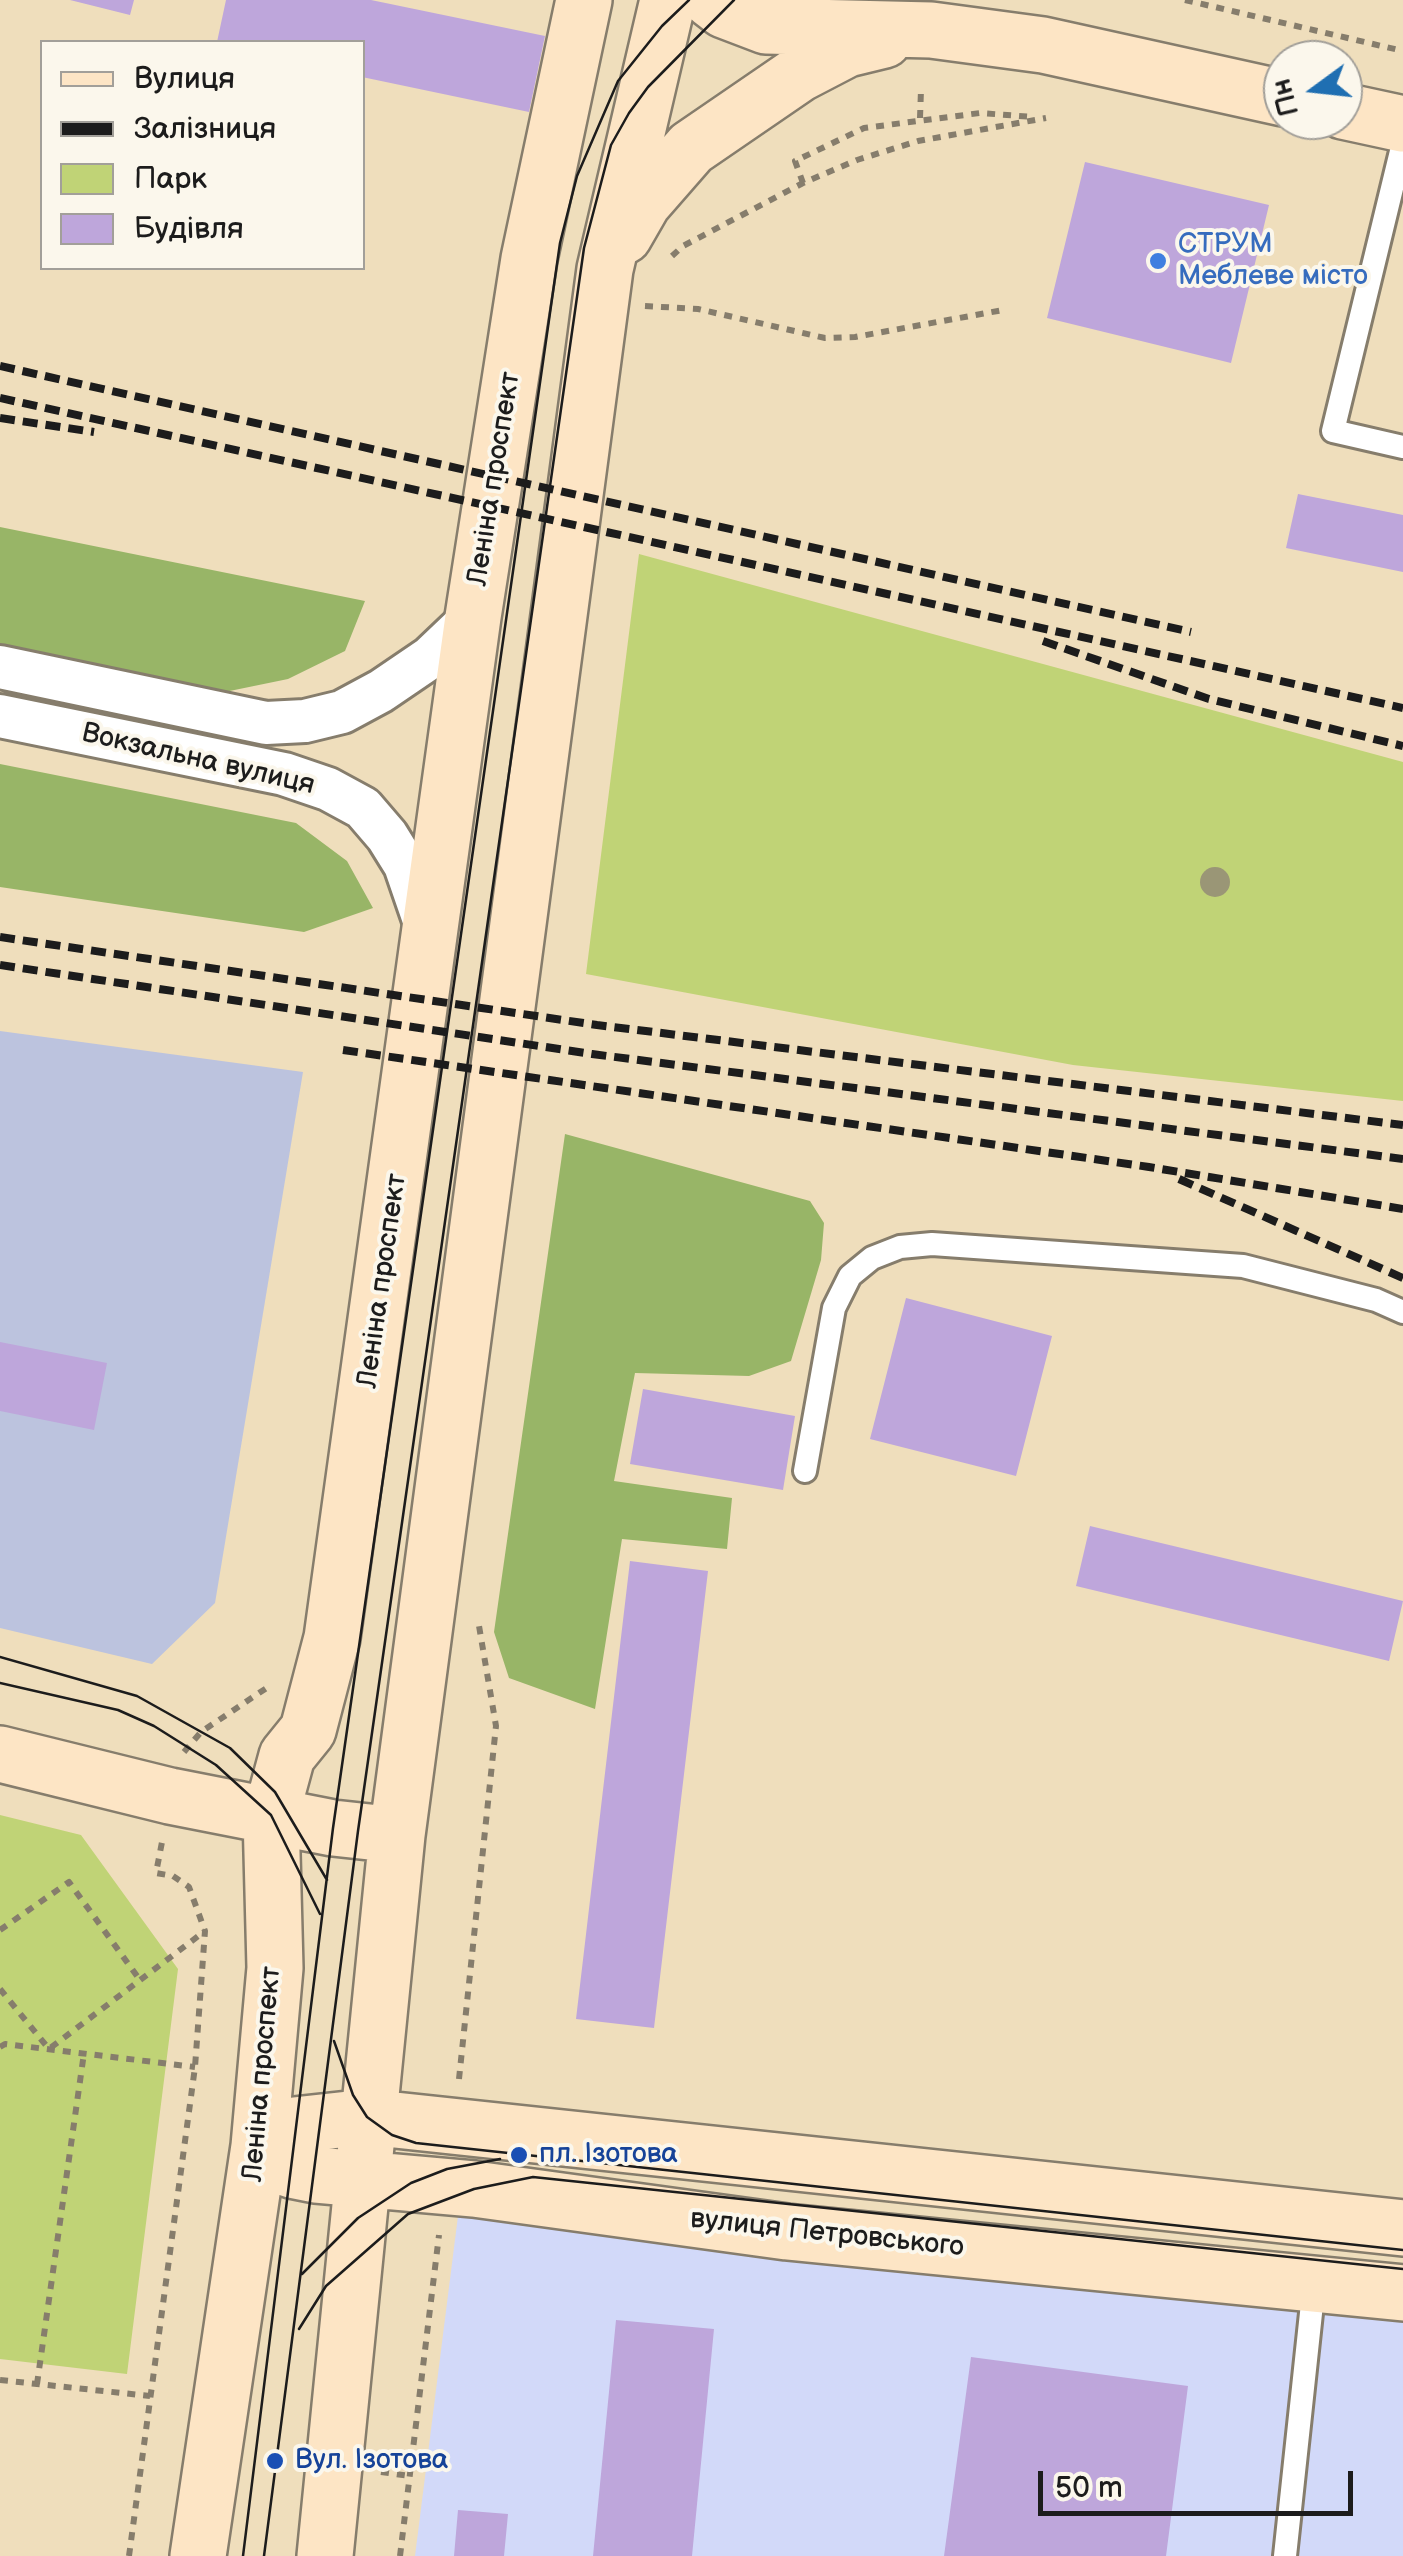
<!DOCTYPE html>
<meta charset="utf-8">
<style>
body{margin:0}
#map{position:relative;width:1403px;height:2556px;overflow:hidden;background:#efdebc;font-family:"Balsamiq Sans",sans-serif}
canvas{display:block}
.legend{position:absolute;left:40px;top:40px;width:325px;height:230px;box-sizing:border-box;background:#fbf7ec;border:2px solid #a29f99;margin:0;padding:12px 18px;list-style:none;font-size:30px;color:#1c1c1c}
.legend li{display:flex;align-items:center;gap:20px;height:50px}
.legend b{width:50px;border:2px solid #a29f99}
.north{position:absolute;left:1263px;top:40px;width:100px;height:100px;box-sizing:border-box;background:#fbf7ec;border:2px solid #a29f99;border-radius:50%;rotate:255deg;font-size:28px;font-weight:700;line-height:40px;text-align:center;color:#1c1c1c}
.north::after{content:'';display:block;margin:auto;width:35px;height:45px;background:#1f6fb2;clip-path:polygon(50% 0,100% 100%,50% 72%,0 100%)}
.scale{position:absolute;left:1038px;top:2471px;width:315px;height:45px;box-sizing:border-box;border:5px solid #1c1c1c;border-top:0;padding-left:12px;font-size:30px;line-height:35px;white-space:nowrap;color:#1c1c1c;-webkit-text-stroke:8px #fbf7ec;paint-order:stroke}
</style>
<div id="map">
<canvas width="1403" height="2556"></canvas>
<ul class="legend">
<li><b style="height:12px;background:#fde5c5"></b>Вулиця</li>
<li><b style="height:12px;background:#1c1c1c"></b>Залізниця</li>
<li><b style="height:28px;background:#c0d376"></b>Парк</li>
<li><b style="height:28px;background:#bea6db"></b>Будівля</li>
</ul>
<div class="north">Пн</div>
<div class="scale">50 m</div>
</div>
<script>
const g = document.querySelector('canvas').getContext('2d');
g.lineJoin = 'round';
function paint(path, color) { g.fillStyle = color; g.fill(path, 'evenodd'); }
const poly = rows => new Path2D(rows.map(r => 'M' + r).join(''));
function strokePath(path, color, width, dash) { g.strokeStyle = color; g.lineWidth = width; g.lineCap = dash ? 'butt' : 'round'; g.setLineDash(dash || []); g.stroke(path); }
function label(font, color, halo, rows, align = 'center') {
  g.font = font + ' "Balsamiq Sans",sans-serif'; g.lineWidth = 8; g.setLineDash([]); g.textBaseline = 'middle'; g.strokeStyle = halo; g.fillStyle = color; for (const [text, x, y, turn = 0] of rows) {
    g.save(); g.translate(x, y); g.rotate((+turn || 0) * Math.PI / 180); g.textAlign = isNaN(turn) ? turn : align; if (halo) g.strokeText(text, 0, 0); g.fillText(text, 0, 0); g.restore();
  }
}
paint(poly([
 [458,2216,1403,2315,1403,2556,415,2556]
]), '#d2d9f9');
paint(poly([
 [0,1031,303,1072,215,1603,152,1664,0,1628]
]), '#bcc3de');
paint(poly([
 [639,554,1403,762,1403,1101,1073,1065,586,974],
 [0,1815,81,1835,178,1969,127,2374,0,2359]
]), '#c0d376');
paint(poly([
 [0,527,365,601,345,651,288,679,215,694,0,645],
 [0,764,296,823,347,861,373,908,304,932,0,887],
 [565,1134,810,1201,824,1223,821,1260,791,1361,749,1376,635,1373,614,1481,732,1498,727,1549,622,1539,595,1709,509,1678,494,1632]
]), '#98b567');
paint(poly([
 [70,0,134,0,130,15],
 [226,0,371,0,545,36,529,112,362,77,362,42,217,42],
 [1085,162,1269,205,1231,363,1047,318],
 [1298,494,1403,515,1403,572,1286,548],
 [906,1298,1052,1336,1016,1476,870,1439],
 [0,1342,107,1363,94,1430,0,1411],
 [643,1389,795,1416,783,1490,630,1464],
 [1090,1526,1403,1601,1389,1661,1076,1586],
 [630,1561,708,1571,654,2028,576,2019],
 [616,2320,714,2329,692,2556,593,2556],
 [971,2357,1188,2386,1166,2556,944,2556],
 [458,2510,508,2514,504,2556,454,2556]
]), '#bea6db');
const lane = poly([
 [1403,143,1333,431,1403,447],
 [805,1471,834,1308,850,1276,872,1258,900,1247,932,1244,1243,1266,1376,1300,1403,1312],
 [1285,2556,1314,2285]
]);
const street = poly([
 [0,667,266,723,305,721,342,712,381,691,431,657,473,617],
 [0,716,284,774,328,789,363,808,387,836,405,865,427,929]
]);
const secondary = poly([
 [711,0,724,10,766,26,931,30,1043,45,1283,98],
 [1343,111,1403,124],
 [624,236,643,203,691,148,799,74,847,49,884,40],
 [0,1754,170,1796,333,1828,397,1835],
 [259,2146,291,2170,316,2175,474,2189,787,2232,1403,2293],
 [259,2146,294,2125,367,2117,1403,2228],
 [198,2556,259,2146,275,1968,271,1815,287,1756,308,1730,332,1638,473,617,529,259,584,0],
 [325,2556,397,1835,605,269,668,0]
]);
strokePath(lane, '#867d6c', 28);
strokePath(street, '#867d6c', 48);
strokePath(secondary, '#867d6c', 60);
strokePath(poly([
 [1185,0,1403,51],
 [920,118,921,90],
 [803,183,795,161,864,128,980,113,1034,117],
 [672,256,683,246,803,183,857,160,918,141,1046,118],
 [645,306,698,309,825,338,855,337,1003,310],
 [184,1752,201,1732,268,1687],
 [0,1930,69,1882,140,1980],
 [0,1989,49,2049,205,1931],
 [0,2047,5,2044,195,2067],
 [459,2079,496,1726,478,1620],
 [0,2380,150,2396],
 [37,2384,84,2053],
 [381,2472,410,2476],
 [129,2556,195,2067,205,1931,189,1887,173,1876,156,1873,162,1842],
 [400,2556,439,2235]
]), '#867d6c', 6, [8, 8]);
strokePath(lane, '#fff', 22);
strokePath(street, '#fff', 42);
strokePath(secondary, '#fde5c5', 55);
strokePath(poly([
 [0,1657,137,1696,230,1748,275,1792,327,1880],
 [0,1683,118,1710,154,1726,216,1765,271,1815,320,1914],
 [334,2041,353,2095,367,2117,392,2135,416,2143,1403,2250],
 [302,2274,358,2218,411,2183,447,2169,500,2159],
 [299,2329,326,2286,408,2214,474,2189,533,2177,1403,2269],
 [243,2556,333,1828,560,243,577,176,618,81,662,26,689,0],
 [264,2556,358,1831,584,248,611,145,629,113,648,87,734,0]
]), '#1c1c1c', 2.5);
strokePath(poly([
 [0,366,1191,632],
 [0,398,1403,708],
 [0,418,94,432],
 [1043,641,1209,699,1403,746],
 [0,937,597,1025,1403,1125],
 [0,965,592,1054,1403,1159],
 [343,1050,1149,1167,1403,1209],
 [1179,1179,1403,1278]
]), '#1c1c1c', 8, [15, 8]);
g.fillStyle = '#9a9676';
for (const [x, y] of [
 [1215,882]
]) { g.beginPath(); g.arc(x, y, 15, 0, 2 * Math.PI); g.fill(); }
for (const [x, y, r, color] of [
 [1158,261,10,"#3f7fe0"],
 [519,2155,10,"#1a4fb4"],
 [275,2461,10,"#1a4fb4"]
]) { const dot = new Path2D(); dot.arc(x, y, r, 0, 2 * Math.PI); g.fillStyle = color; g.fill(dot); strokePath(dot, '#fbf7ec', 4); }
label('28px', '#366cbe', '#fbf7ec', [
 ["СТРУМ",1178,245],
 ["Меблеве місто",1178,277]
], 'left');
label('28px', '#1c1c1c', '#fbf7ec', [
 ["Леніна проспект",495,479,-81],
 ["Вокзальна вулиця",198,760,13],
 ["Леніна проспект",383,1281,-82],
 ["Леніна проспект",263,2074,-85],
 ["вулиця Петровського",827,2234,6]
]);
label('28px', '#164399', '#fbf7ec', [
 ["пл. Ізотова",539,2155],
 ["Вул. Ізотова",295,2461]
], 'left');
</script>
